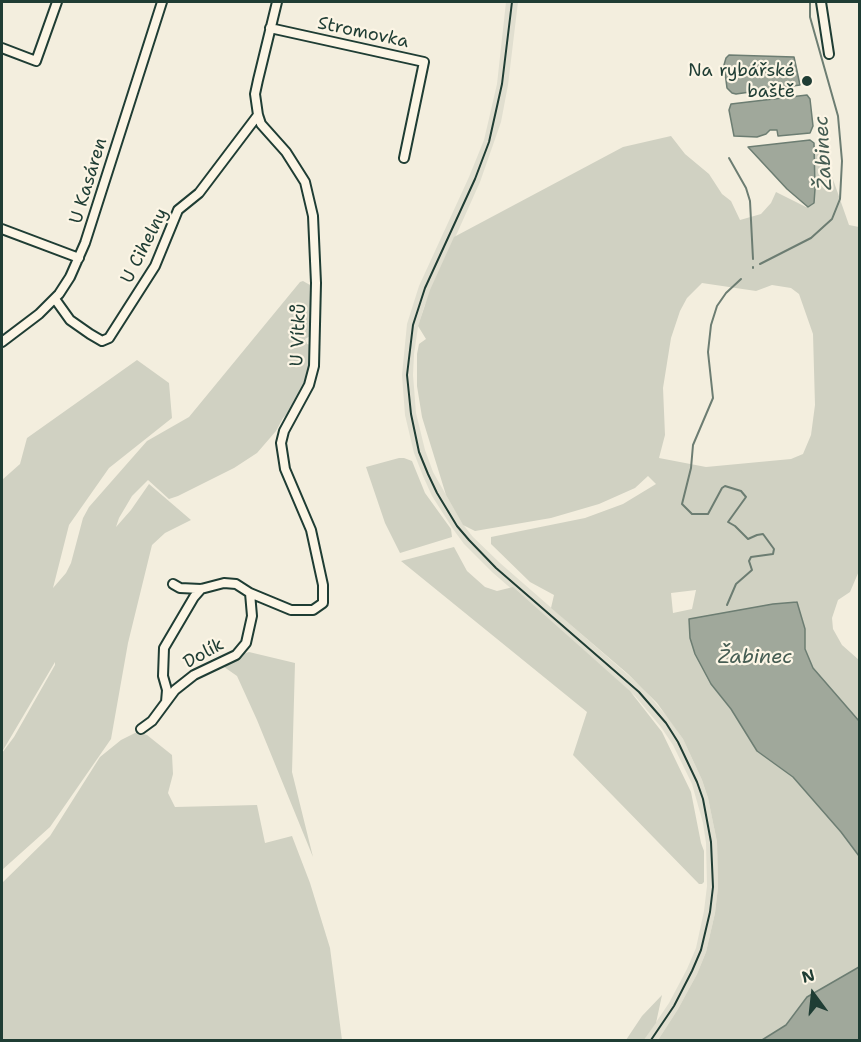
<!DOCTYPE html>
<meta charset="utf-8">
<style>
body{margin:0}
#map{position:relative;width:861px;height:1042px;overflow:hidden;background:#f3eede;font-family:"Shantell Sans",sans-serif}
canvas{display:block}
.frame{position:absolute;inset:0;border:3px solid #1f3d34;pointer-events:none}
.north{position:absolute;left:783px;top:964px;width:60px;height:60px;-webkit-text-stroke:4px #fcf5e5;paint-order:stroke;rotate:345deg;font-size:16px;font-weight:700;line-height:24px;text-align:center;color:#1f3d34}
.north::after{content:'';display:block;margin:auto;width:21px;height:27px;background:#1f3d34;clip-path:polygon(50% 0,100% 100%,50% 72%,0 100%)}
</style>
<div id="map">
<canvas width="861" height="1042"></canvas>
<div class="frame"></div>
<div class="north">N</div>
</div>
<script>
const g = document.querySelector('canvas').getContext('2d');
g.lineJoin = 'round';
function paint(path, color) { g.fillStyle = color; g.fill(path, 'evenodd'); }
const poly = rows => new Path2D(rows.map(r => 'M' + r).join(''));
function strokePath(path, color, width, dash) { g.strokeStyle = color; g.lineWidth = width; g.lineCap = dash ? 'butt' : 'round'; g.setLineDash(dash || []); g.stroke(path); }
function label(font, color, halo, rows, align = 'center') {
  g.font = font + ' "Shantell Sans",sans-serif'; g.lineWidth = 4.5; g.setLineDash([]); g.textBaseline = 'middle'; g.strokeStyle = halo; g.fillStyle = color; for (const [text, x, y, turn = 0] of rows) {
    g.save(); g.translate(x, y); g.rotate((+turn || 0) * Math.PI / 180); g.textAlign = isNaN(turn) ? turn : align; if (halo) g.strokeText(text, 0, 0); g.fillText(text, 0, 0); g.restore();
  }
}
paint(poly([
 [506,2,518,2,508,85,501,122,480,182,424,307,418,327,414,354,413,375,416,413,425,450,433,472,462,523,473,537,500,563,643,688,670,720,683,739,702,780,708,798,717,842,718,887,715,913,706,952,697,974,678,1009,658,1040,644,1040,669,1003,687,969,696,948,704,911,707,886,706,843,703,823,692,784,673,745,661,727,635,696,492,572,464,544,453,529,432,496,423,476,414,453,405,415,402,375,407,324,419,286,469,177,484,140,497,84]
]), '#e1dfd0');
paint(poly([
 [671,136,685,154,709,174,722,194,731,201,740,220,761,214,771,203,776,192,806,207,812,205,814,201,814,151,822,148,849,225,859,227,859,571,850,592,838,600,832,618,833,629,842,645,859,660,859,721,813,668,805,649,805,629,797,602,773,604,689,619,711,684,731,709,756,750,793,777,841,832,859,856,859,967,807,997,786,1025,762,1040,658,1040,678,1009,697,974,706,952,715,913,718,887,717,842,708,798,702,780,683,739,657,703,628,674,551,608,554,595,530,582,491,544,491,537,585,518,623,504,656,484,648,476,635,488,599,504,551,518,475,531,463,525,446,495,422,417,417,386,417,354,419,344,426,339,418,326,430,290,454,237,623,147],
 [702,283,756,291,772,285,791,288,799,294,813,334,815,405,811,435,803,454,791,459,706,467,659,458,665,435,663,388,671,338,680,311,687,298],
 [696,590,692,609,673,613,671,593],
 [303,281,310,285,312,291,312,335,305,339,307,344,311,345,308,383,293,408,283,418,276,431,257,453,234,468,178,496,169,499,148,480,132,496,119,518,116,527,131,510,149,484,191,520,165,533,152,545,128,643,111,739,50,827,2,870,2,753,14,737,55,665,55,662,2,752,2,480,20,464,27,438,137,360,169,383,172,418,109,468,69,525,53,588,66,573,71,563,83,518,89,507,147,441,189,417,300,282],
 [399,458,404,458,412,461,425,493,451,529,452,537,400,553,385,523,366,467],
 [454,547,467,571,485,587,497,591,513,587,630,691,662,732,691,792,701,843,704,851,704,882,702,884,699,884,573,755,587,712,401,561],
 [249,652,295,663,292,772,313,857,257,720,237,676,217,662],
 [137,732,147,735,172,755,173,774,168,793,175,807,257,805,265,843,292,836,310,883,330,948,342,1040,2,1040,2,883,50,836,100,757,121,740],
 [662,995,656,1023,644,1040,626,1040,642,1016]
]), '#d0d1c2');
const water = poly([
 [729,55,794,57,800,85,736,94,732,93,727,88,724,65,726,58,729,55],
 [807,95,810,99,813,126,810,133,778,136,777,130,770,130,766,134,757,137,734,136,729,110,731,104,807,95],
 [810,140,814,143,815,189,814,203,808,207,787,189,748,147,810,140],
 [797,602,805,629,805,649,813,668,859,721,859,856,841,832,793,777,757,751,731,709,711,684,695,654,690,638,689,619,773,604,797,602],
 [859,967,859,1040,762,1040,786,1025,807,997,859,967]
]);
paint(water, '#a0a89b');
strokePath(water, '#6c7d72', 1.5);
strokePath(poly([
 [729,158,746,188,750,201,753,259],
 [760,264,811,238,832,219,840,199,842,161,838,116,810,17,810,2],
 [753,267,753,268],
 [727,605,736,584,752,570,749,561,751,557,773,554,774,549,763,534,757,535,748,539,735,526,728,522,746,497,741,491,725,486,722,488,708,514,692,514,682,504,691,468,693,445,713,398,708,352,711,325,717,306,726,293,741,279]
]), '#6c7d72', 2);
const minor = poly([
 [821,2,829,54],
 [270,28,424,62,404,158],
 [2,48,36,61,57,2],
 [2,229,79,258],
 [55,299,70,320,90,334,102,341,109,338,155,266,178,210,199,193,258,115],
 [2,342,39,314,59,294,70,277,85,243,162,2],
 [173,584,180,588,201,589,224,583,236,584,250,593,291,610,313,610,323,603,323,585,311,530,285,469,281,443,284,431,309,385,314,366,316,283,313,216,305,182,286,152,261,124,258,115,255,94,258,80,277,2],
 [166,702,167,690,163,676,164,648,194,597,201,589],
 [141,729,152,721,175,690,194,675,236,655,246,643,252,616,250,593]
]);
strokePath(minor, '#1f3d34', 12);
strokePath(minor, '#fcf5e5', 8);
strokePath(poly([
 [512,2,502,84,489,142,475,179,425,288,413,325,407,375,411,414,419,452,428,474,437,493,457,526,469,540,496,568,639,692,666,723,678,742,697,782,703,799,711,842,713,887,710,912,701,950,692,971,674,1006,651,1040]
]), '#1f3d34', 2);
for (const [x, y, r, color] of [
 [807,81,6,"#1f3d34"]
]) { const dot = new Path2D(); dot.arc(x, y, r, 0, 2 * Math.PI); g.fillStyle = color; g.fill(dot); strokePath(dot, '#fcf5e5', 2); }
label('18px', '#1f3d34', '#fcf5e5', [
 ["Stromovka",363,33,12],
 ["U Kasáren",89,181,-73],
 ["U Cihelny",145,246,-63],
 ["U Vítků",299,335,-87],
 ["Dolík",204,654,-29]
]);
label('18px', '#1f3d34', '#fcf5e5', [
 ["Na rybářské",795,71],
 ["baště",795,92]
], 'right');
label('italic 20px', '#465d53', '#fcf5e5', [
 ["Žabinec",824,153,-93],
 ["Žabinec",755,658]
]);
</script>
